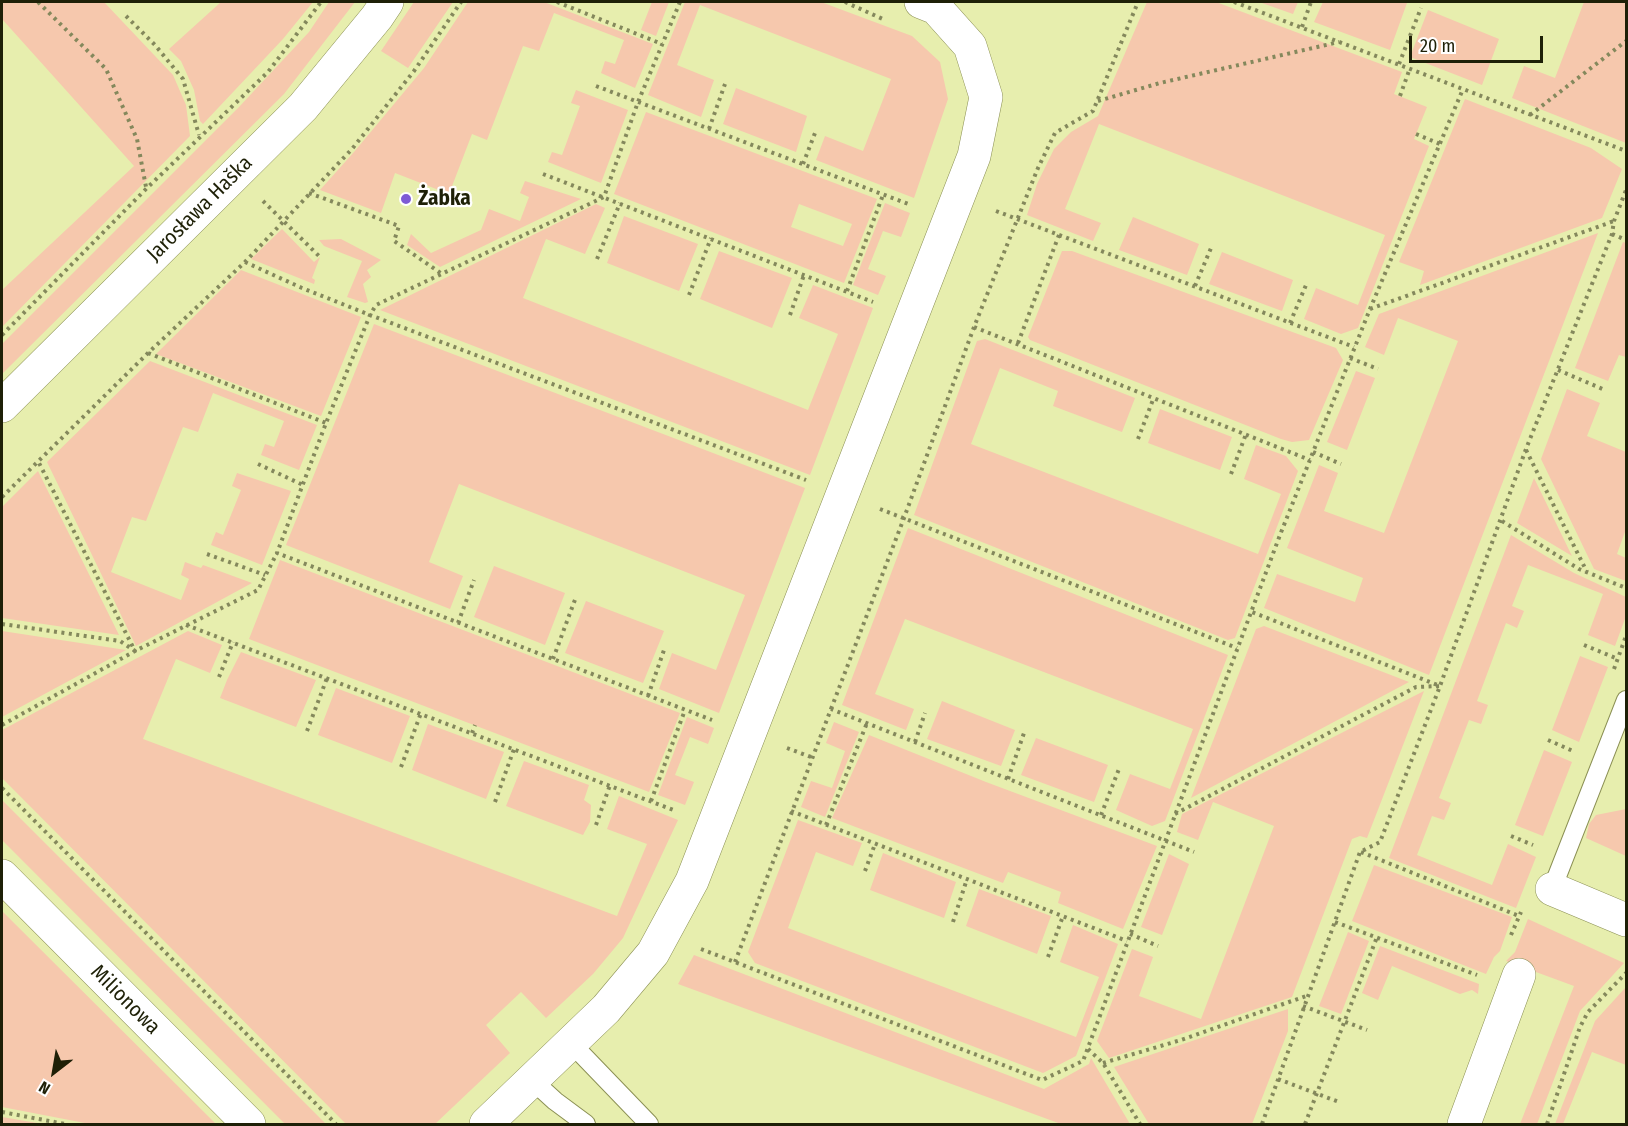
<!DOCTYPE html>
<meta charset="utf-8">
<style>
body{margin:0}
#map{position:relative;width:1628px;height:1126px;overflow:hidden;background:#e7eeae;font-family:"Fira Sans Condensed",sans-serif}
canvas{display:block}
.frame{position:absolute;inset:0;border:3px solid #1e2007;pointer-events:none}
.north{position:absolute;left:24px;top:1042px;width:60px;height:60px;-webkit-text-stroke:4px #fff;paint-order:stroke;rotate:211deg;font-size:16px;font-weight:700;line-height:24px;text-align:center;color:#1e2007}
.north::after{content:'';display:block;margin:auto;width:21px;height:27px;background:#1e2007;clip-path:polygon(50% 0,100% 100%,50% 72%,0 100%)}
.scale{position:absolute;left:1409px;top:36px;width:134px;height:27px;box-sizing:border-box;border:3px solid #1e2007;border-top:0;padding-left:8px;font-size:18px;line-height:21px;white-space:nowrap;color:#1e2007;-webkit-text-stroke:4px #fff;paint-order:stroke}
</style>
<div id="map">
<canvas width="1628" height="1126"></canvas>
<div class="frame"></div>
<div class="north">N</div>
<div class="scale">20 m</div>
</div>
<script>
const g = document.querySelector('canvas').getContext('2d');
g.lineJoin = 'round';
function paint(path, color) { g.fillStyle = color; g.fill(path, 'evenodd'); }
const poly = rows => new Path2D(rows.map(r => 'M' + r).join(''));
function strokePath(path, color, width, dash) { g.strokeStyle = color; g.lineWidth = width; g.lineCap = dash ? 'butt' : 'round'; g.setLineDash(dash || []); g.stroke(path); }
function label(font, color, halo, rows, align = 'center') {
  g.font = font + ' "Fira Sans Condensed",sans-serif'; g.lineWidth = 4.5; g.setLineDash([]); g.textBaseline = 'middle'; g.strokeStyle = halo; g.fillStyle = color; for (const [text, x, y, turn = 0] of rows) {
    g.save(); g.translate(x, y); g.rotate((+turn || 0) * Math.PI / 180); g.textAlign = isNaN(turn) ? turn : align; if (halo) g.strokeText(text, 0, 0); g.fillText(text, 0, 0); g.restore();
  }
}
paint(poly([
 [2,2,104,2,173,75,186,105,190,136,2,327,2,290,134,166,2,19],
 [221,2,313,2,283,39,203,124,200,121,194,90,181,61,169,49],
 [329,2,355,2,284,94,2,374,2,344,239,107,309,32],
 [414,2,453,2,408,68,381,51],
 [468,2,544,2,653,44,635,88,601,73,605,61,615,64,624,40,554,13,539,51,523,46,487,140,472,134,449,194,395,173,381,213,320,190,354,152,424,68],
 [652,2,669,2,656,36,641,30],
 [685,2,821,2,912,36,940,62,948,99,914,198,816,160,825,136,863,151,891,79,700,5,677,65,714,80,701,117,648,95],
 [1147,2,1216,2,1402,72,1394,94,1427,107,1414,139,1429,146,1358,328,1341,334,1304,319,1316,288,1358,305,1385,235,1099,124,1065,209,1101,223,1093,241,1027,215,1037,184,1054,149,1071,132,1098,116],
 [1259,2,1298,2,1293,14],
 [1323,2,1403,2,1407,3,1390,50,1314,22],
 [1584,2,1626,2,1626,143,1512,98,1524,66,1555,78],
 [1428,10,1499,39,1482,85,1410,57],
 [736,88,807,116,796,152,723,124],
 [576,90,628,110,601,183,548,162,552,152,562,155,580,106,571,103],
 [1465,99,1591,148,1622,169,1602,218,1420,285,1424,271,1399,262],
 [646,112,877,199,844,283,614,194],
 [799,204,852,224,843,246,791,227],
 [525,181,581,199,440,267,407,245,411,234,431,253,481,230,489,209,520,221,529,197,520,193],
 [885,203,910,213,901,237,883,231,868,269,886,276,878,295,853,285],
 [596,204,605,208,585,254,546,239,523,298,808,410,838,334,799,318,813,285,873,308,810,475,380,310],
 [624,216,698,244,679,291,607,263],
 [1133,217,1199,244,1187,275,1119,250],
 [282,229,314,262,320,257,312,278,315,280,314,284,251,259],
 [1598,233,1429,675,1264,608,1277,574,1355,602,1363,578,1287,548,1319,465,1338,473,1324,511,1384,533,1458,341,1398,318,1384,355,1365,347,1379,314],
 [341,239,381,260,367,270,371,277,363,284,368,302,365,303,347,297,362,261,324,246,319,240],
 [1623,242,1626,243,1626,357,1619,355,1608,381,1575,368],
 [719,251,792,278,772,328,700,299],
 [1062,251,1072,251,1336,348,1343,360,1309,440,1292,442,1281,439,1030,340,1028,337],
 [1222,252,1293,280,1282,311,1209,284],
 [241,270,361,317,321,416,156,354],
 [374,324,805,488,719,713,659,689,672,653,716,670,745,595,459,484,429,562,463,576,450,609,286,545],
 [985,339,1135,398,1122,432,1053,406,1058,391,1000,368,971,444,1258,554,1281,494,1244,479,1256,445,1286,456,1298,471,1235,638,1228,640,914,515,977,341],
 [150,361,317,425,299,470,261,455,265,444,274,447,284,421,213,393,198,432,183,427,146,521,132,517,111,572,181,600,189,579,181,575,185,562,201,568,203,565,252,583,136,646,47,462],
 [1356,371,1375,378,1347,450,1327,442],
 [1567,389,1600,403,1587,436,1626,452,1626,529,1617,554,1626,558,1626,581,1594,569,1541,459],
 [1160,409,1232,437,1220,470,1148,443],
 [38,471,119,635,2,618,2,507],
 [237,473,291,491,262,565,211,545,216,532,223,535,241,490,232,486],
 [1534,478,1572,556,1517,523],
 [908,528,1228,655,1165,821,1152,826,1116,810,1130,774,1170,789,1193,729,905,619,875,694,914,709,906,730,842,705],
 [1511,535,1574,573,1626,597,1626,616,1615,646,1588,635,1603,594,1528,565,1512,606,1524,611,1517,628,1506,623,1477,701,1488,705,1481,724,1469,720,1439,798,1451,803,1444,820,1432,816,1417,855,1492,885,1508,844,1536,857,1516,908,1389,858],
 [280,560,680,713,649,792,249,639],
 [494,566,565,593,545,645,474,617],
 [586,601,664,631,643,683,565,653],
 [1264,626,1409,682,1191,798,1256,629],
 [2,631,126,650,2,717],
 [188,631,222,645,210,673,176,659,143,739,617,916,647,844,607,829,619,796,678,820,623,938,593,974,546,1018,521,992,486,1025,510,1053,435,1124,346,1124,2,778,2,730],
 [241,652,316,680,296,727,220,698,227,680],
 [1580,656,1608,667,1579,742,1552,730],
 [336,688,410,716,392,763,318,735],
 [1424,691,1367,838,1360,836,1352,839,1292,997,1109,1058,1097,1041,1132,949,1153,957,1139,996,1201,1019,1274,826,1213,802,1198,840,1177,832,1182,814],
 [942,701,1015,730,1001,766,927,739],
 [687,717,714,728,708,744,690,737,675,775,694,782,685,805,658,795],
 [834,722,859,732,825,817,801,807,811,781,832,788,845,751,826,743],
 [428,724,504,752,486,799,412,770],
 [869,735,986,782,1157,846,1123,929,1058,903,1061,892,1008,872,1003,883,832,818],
 [1036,738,1108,765,1094,802,1021,775],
 [1544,750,1572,762,1543,836,1515,825],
 [524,761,589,785,584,800,591,805,590,822,583,835,506,806],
 [2,800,326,1124,285,1124,2,840],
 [1626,809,1626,856,1586,838,1589,824,1596,815],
 [798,820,862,843,853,866,816,852,788,928,1076,1037,1099,977,1060,962,1073,925,1118,944,1076,1056,1043,1073,755,963,748,952],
 [883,853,956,882,944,918,870,890],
 [1169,854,1189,864,1162,935,1141,927],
 [1374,865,1512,917,1500,951,1494,957,1486,974,1352,921],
 [979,889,1051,916,1037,954,966,926],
 [2,911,216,1124,90,1124,2,1107],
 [1528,919,1624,963,1580,1011,1537,1124,1520,1124,1574,986,1506,961,1515,952],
 [1348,932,1369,941,1341,1014,1319,1006],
 [1380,946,1479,984,1478,994,1472,990,1460,994,1392,966,1378,1000,1362,993],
 [694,955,1044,1089,1089,1064,1091,1058,1130,1124,1061,1124,678,984],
 [1626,987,1626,1065,1592,1052,1563,1124,1555,1124,1595,1021],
 [1288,1009,1288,1031,1252,1124,1149,1124,1114,1067],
 [2,1117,43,1124,2,1124]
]), '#f6c8ad');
const service = poly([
 [1552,889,1626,700],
 [571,1043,649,1124],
 [532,1080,555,1101,586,1124]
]);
const minor = poly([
 [2,406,303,107,377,17,387,2],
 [2,876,249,1124],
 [1552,889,1626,920],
 [486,1124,606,1009,653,953,692,881,974,156,986,97,970,46,936,8,921,2],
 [1464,1124,1519,975]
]);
strokePath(service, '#8b9054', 20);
strokePath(minor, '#8b9054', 34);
strokePath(poly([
 [38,2,106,69,137,139,146,187],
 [557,2,662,44],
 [680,2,638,102,604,197,376,305,370,315,326,423,277,553,712,720],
 [845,2,885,20],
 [1234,2,1626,151],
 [126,16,155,45,183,79,199,135],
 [1302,27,1311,2],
 [1399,64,1421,8],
 [596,86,911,205],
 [1400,96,1410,68],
 [1098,101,1160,83,1339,42],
 [1530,115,1626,41],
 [709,129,725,84],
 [1416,134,1440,144],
 [803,164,815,133],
 [543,174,873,302],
 [309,193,399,226,394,241,442,274],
 [263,201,320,257],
 [996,211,1354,347],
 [1612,234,1626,240],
 [597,259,620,203],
 [245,262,302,288,370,315,806,480],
 [1195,286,1211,248],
 [847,291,883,195],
 [689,295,711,238],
 [1370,309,1614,221],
 [790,315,804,275],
 [1290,323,1306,285],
 [974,327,1310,460],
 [2,335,147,188,268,72,321,2],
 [1018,343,1059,235],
 [148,353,326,423],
 [1350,358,1378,369],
 [1558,370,1605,390],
 [1138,439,1154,397],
 [1526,450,1587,572],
 [1313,452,1341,464],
 [258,464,303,485],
 [1231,474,1246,434],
 [2,497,148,353,245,262,352,149,414,71,461,2],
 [880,509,1237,648],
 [1502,521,1579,569,1626,588],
 [207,554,265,575],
 [458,623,474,580],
 [2,624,120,641,135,651,38,461],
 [186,625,676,811],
 [1584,645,1618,659],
 [553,659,576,597],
 [1614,669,1626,636],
 [219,677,233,642],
 [648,696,664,650],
 [831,709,904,518,974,327,1038,168,1055,133,1093,111,1138,2],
 [2,725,135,651,258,590,277,553],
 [307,731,327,678],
 [472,733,475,725],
 [1548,740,1573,751],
 [915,742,925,713],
 [787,748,811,757],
 [401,767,421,713],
 [1008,779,1024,733],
 [2,788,336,1124],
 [651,801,685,710],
 [495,802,514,749],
 [791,811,1127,941],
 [1175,814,1416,687,1440,686,1252,612],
 [1101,815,1119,769],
 [596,825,610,785],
 [826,825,867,723],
 [1511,836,1533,845],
 [1361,852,1519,916],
 [865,871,875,844],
 [953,922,967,879],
 [1335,922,1477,975],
 [1130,934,1158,946],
 [1511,935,1521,912],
 [701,949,1042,1080,1083,1061,1280,535,1370,309,1463,89],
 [1048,957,1063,916],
 [735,962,831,709,1194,852],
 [1303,1006,1367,1030],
 [1088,1049,1103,1063,1140,1124],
 [1103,1063,1181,1040,1306,996],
 [1278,1079,1339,1102],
 [2,1112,65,1124],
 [1262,1124,1360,852,1380,842,1440,686,1526,449,1612,234,1614,221,1626,190],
 [1305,1124,1377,937],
 [1547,1124,1580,1027,1588,1012,1626,973]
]), '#84885c', 4, [3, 4.5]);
strokePath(service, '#fff', 18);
strokePath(minor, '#fff', 33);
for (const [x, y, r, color] of [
 [406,199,6,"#7e5bd5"]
]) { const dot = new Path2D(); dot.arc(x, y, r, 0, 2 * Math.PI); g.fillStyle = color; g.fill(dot); strokePath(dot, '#fff', 2); }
label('bold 21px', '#1e2007', '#fff', [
 ["Żabka",418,199]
], 'left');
label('21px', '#1e2007', '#fff', [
 ["Jarosława Haška",200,209,-45],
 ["Milionowa",125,1000,45]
]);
</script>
